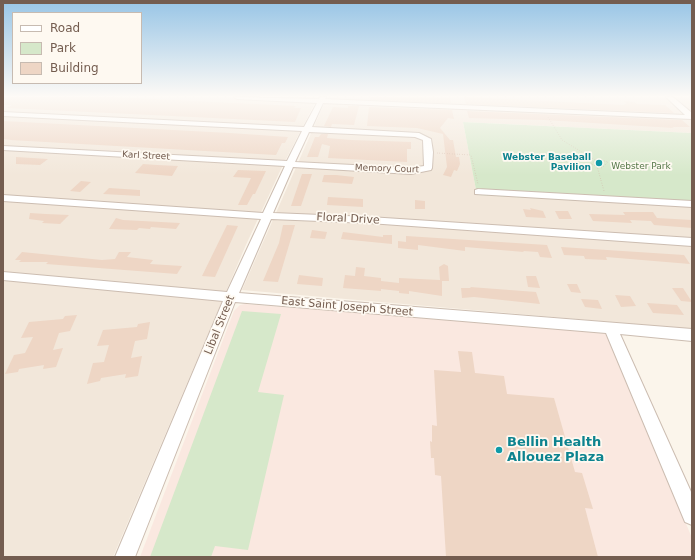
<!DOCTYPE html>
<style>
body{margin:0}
#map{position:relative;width:695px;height:560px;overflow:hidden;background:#fbf5eb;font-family:"DejaVu Sans",sans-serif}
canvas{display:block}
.frame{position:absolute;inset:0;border:4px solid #745d50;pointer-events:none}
.legend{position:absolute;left:12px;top:12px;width:130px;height:72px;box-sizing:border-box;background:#fef9f1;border:1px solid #c7bbb1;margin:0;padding:5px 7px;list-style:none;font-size:12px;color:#745d50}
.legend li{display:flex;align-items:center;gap:8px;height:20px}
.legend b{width:20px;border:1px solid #c7bbb1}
</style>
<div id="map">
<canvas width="695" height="560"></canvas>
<div class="frame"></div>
<ul class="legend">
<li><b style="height:5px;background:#fff"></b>Road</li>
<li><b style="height:11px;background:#d6e8ca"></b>Park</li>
<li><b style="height:11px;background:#eed6c5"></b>Building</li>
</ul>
</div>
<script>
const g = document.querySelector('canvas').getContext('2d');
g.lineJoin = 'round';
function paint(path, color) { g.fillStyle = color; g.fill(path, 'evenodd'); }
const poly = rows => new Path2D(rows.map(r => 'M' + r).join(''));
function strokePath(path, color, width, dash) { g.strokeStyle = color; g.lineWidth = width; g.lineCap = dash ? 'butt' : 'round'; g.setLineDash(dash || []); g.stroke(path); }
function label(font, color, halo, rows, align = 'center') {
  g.font = font + ' "DejaVu Sans",sans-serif'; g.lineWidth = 3.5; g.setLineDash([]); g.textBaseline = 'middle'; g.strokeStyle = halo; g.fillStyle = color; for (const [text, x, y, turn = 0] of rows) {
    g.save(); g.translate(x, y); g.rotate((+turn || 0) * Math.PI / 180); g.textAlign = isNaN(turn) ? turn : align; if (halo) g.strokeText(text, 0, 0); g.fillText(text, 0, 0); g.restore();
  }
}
paint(poly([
 [3,97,318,97,281,169,245,247,113,557,3,557],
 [327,97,692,97,692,133,463,122,477,195,692,207,692,329,242,290]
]), '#f2e7da');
paint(poly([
 [245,304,606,333,692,538,692,557,140,557,234,311,240,305]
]), '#fae8e0');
paint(poly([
 [463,122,692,133,692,207,477,195],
 [242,311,281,314,258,392,284,395,248,550,215,546,211,557,150,557]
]), '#d6e8ca');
paint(poly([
 [3,97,110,97,296,106,294,108,301,108,295,122,7,108,12,105,3,105],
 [371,97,450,98,451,103,370,100],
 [464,97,625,105,624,104,626,104,624,101,634,102,637,104,665,105,674,113,466,104],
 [348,106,359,106,354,125,332,124,331,127,324,126,333,107,348,108],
 [369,107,452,110,454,119,448,118,440,128,450,140,453,140,456,157,459,157,460,164,457,171,454,170,451,177,443,175,447,167,443,134,417,128,367,126],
 [467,111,682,120,690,127,672,127,674,128,544,120,469,118],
 [3,121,230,133,288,137,285,143,282,143,276,155,205,151,10,140,11,140,3,139],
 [321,134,328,134,327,138,351,140,411,142,411,149,407,149,407,162,328,158,330,146,322,144,318,157,307,157,315,137,319,137],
 [16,157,48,159,40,165,16,164],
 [143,164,157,165,178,166,172,176,135,173],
 [238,170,266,171,255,194,253,194,247,205,238,205,251,178,233,177],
 [302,174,312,174,301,206,291,206],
 [324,175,336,175,354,177,352,184,322,182],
 [81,181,91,182,80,192,70,191],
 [109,188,140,190,140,196,103,194],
 [328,197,363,199,363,207,327,205],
 [415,200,425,201,425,209,415,209],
 [530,208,543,211,546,218,526,217,523,209,531,210],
 [555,211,568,211,572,219,559,219],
 [623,212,653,212,657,218,692,220,692,228,654,225,651,221,630,220,632,223,593,221,589,214,625,215],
 [30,213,46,214,69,215,60,224,42,223,44,221,29,219],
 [116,218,123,220,180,223,176,229,151,227,150,229,139,228,137,230,109,229],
 [227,225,238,226,215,277,202,276],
 [283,225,295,225,278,282,263,281,279,243],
 [312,230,327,232,325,239,310,238],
 [343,232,383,237,383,235,392,235,392,244,341,239],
 [406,236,547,245,552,258,540,257,538,252,523,251,524,252,465,247,465,251,418,245,418,250,398,248,398,241,406,242],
 [561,247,684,255,690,264,606,257,607,260,585,259,584,256,564,255],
 [22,252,102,260,115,259,119,252,131,252,127,257,153,260,150,264,182,266,177,274,46,264,48,262,19,262,21,260,15,260],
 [444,264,448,266,449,281,442,281,442,296,409,291,409,294,399,293,399,291,381,289,381,291,343,288,345,275,355,276,356,267,365,268,364,276,381,278,381,281,399,283,399,278,440,280,439,267],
 [299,275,323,278,322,286,297,284],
 [526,276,536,276,540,288,528,287],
 [567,284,577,284,581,293,571,292],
 [470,287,536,292,540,304,474,297,462,298,461,288,471,288],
 [672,288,683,288,692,302,681,301],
 [615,295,630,296,636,306,621,307],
 [581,299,598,300,602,309,585,307],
 [647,303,677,305,684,315,653,313],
 [77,315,70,331,59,333,53,350,63,348,56,367,43,369,44,365,19,369,18,372,5,374,14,355,25,353,33,337,21,338,29,322,63,319,65,316],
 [150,322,147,339,135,341,131,358,142,356,138,376,125,378,126,374,101,378,100,381,87,384,93,363,104,362,109,345,97,346,103,330,137,327,138,324],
 [458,351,472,352,475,373,504,376,507,394,554,398,575,472,582,473,593,509,585,508,598,557,446,557,441,476,435,475,434,458,431,458,430,441,432,442,432,425,437,426,434,370,461,372]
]), '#eed6c5');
const minor = poly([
 [234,97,319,99,320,97,326,97,325,99,685,115,666,97,673,97,692,113,692,119,323,103,312,127,419,133,431,139,433,152,432,168,431,170,411,174,293,167,273,213,369,217,692,238,692,246,369,223,271,219,239,293,692,329,692,341,620,334,692,494,692,525,685,522,606,333,235,302,135,557,115,557,223,301,3,280,3,272,227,292,261,219,3,201,3,195,263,213,285,166,3,150,3,146,287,161,302,131,3,116,3,112,304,127,317,103,237,99,234,97],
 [309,132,415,137,423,140,424,166,411,168,295,162,309,132],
 [478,189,692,201,692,207,475,194,475,190,478,189]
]);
strokePath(minor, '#ccbdb1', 2);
strokePath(poly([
 [548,117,562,140,595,160],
 [437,153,471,155,478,184],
 [597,159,608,162,602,168,591,164,597,159],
 [597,166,604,191]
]), '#d3b9a8', 1, [0.5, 2]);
paint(minor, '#fff');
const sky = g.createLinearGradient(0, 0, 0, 175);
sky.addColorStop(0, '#98c5e6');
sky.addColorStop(0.55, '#fdfaf6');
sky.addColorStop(1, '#fdfaf600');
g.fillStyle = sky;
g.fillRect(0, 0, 695, 175);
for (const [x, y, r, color] of [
 [599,163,4,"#0f9aa8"],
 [499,450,4,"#0f9aa8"]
]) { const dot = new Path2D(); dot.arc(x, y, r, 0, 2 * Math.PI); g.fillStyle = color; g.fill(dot); strokePath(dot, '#fef9f1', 1.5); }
label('9px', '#745d50', '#fef9f1', [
 ["Karl Street",146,156,3],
 ["Memory Court",387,169,2]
]);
label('bold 9px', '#0d838f', '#fef9f1', [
 ["Webster Baseball",591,158],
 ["Pavilion",591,168]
], 'right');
label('9px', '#567849', '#fef9f1', [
 ["Webster Park",641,167]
]);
label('11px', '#745d50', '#fef9f1', [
 ["Floral Drive",348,219,3],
 ["East Saint Joseph Street",347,307,5],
 ["Libal Street",220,325,-68]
]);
label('bold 13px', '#0d838f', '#fef9f1', [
 ["Bellin Health",507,443],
 ["Allouez Plaza",507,458]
], 'left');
</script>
